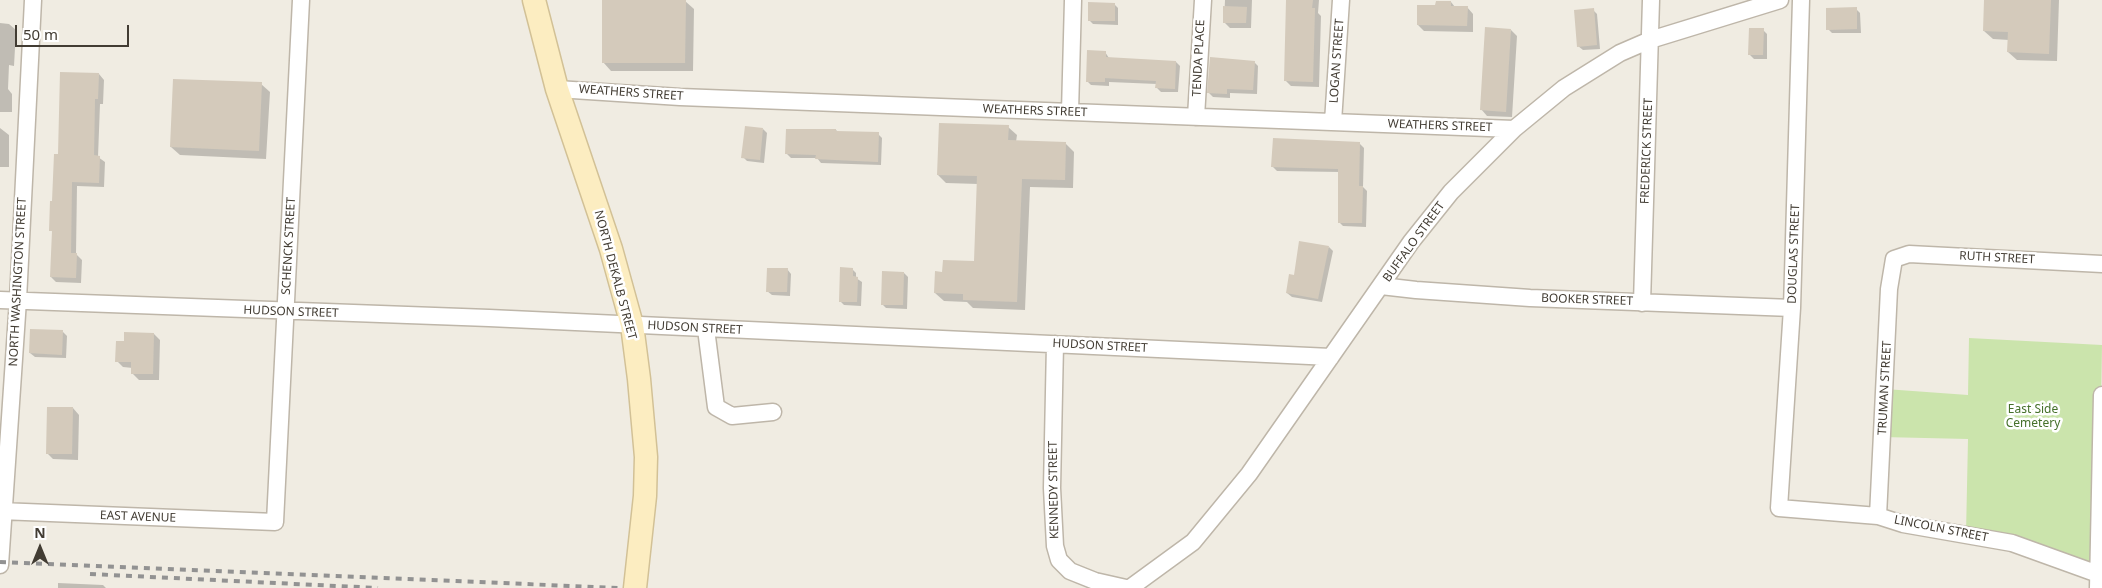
<!DOCTYPE html>
<style>
body{margin:0}
#map{position:relative;width:2102px;height:588px;overflow:hidden;background:#f0ece2;font-family:"Noto Sans",sans-serif}
canvas{display:block}
.north{position:absolute;left:15px;top:523px;width:50px;height:50px;-webkit-text-stroke:4px #fff;paint-order:stroke;rotate:0deg;font-size:14px;font-weight:700;line-height:20px;text-align:center;color:#423c33}
.north::after{content:'';display:block;margin:auto;width:18px;height:22px;background:#423c33;clip-path:polygon(50% 0,100% 100%,50% 72%,0 100%)}
.scale{position:absolute;left:15px;top:25px;width:114px;height:22px;box-sizing:border-box;border:2px solid #423c33;border-top:0;padding-left:6px;font-size:15px;line-height:18px;white-space:nowrap;color:#423c33;-webkit-text-stroke:4px #fff;paint-order:stroke}
</style>
<div id="map">
<canvas width="2102" height="588"></canvas>
<div class="north">N</div>
<div class="scale">50 m</div>
</div>
<script>
const g = document.querySelector('canvas').getContext('2d');
g.lineJoin = 'round';
function paint(path, color) { g.fillStyle = color; g.fill(path, 'evenodd'); }
const poly = rows => new Path2D(rows.map(r => 'M' + r).join(''));
function strokePath(path, color, width, dash) { g.strokeStyle = color; g.lineWidth = width; g.lineCap = dash ? 'butt' : 'round'; g.setLineDash(dash || []); g.stroke(path); }
function label(font, color, halo, rows, align = 'center') {
  g.font = font + ' "Noto Sans",sans-serif'; g.lineWidth = 5; g.setLineDash([]); g.textBaseline = 'middle'; g.strokeStyle = halo; g.fillStyle = color; for (const [text, x, y, turn = 0] of rows) {
    g.save(); g.translate(x, y); g.rotate((+turn || 0) * Math.PI / 180); g.textAlign = isNaN(turn) ? turn : align; if (halo) g.strokeText(text, 0, 0); g.fillText(text, 0, 0); g.restore();
  }
}
paint(poly([
 [1969,338,2102,345,2098,574,1966,534,1968,439,1882,437,1885,389,1968,395]
]), '#cbe4ac');
paint(poly([
 [603,0,685,1,694,9,693,71,611,71,603,62],
 [1225,0,1252,0,1251,28,1230,28,1224,22],
 [1287,0,1319,0,1318,13,1321,16,1319,87,1291,86,1285,80],
 [1985,0,2059,0,2057,61,2017,60,2008,52,2009,40,1993,39,1984,31],
 [1451,2,1455,7,1467,7,1473,14,1473,32,1424,31,1418,25,1437,6],
 [1114,4,1118,8,1118,25,1093,24,1089,20],
 [1856,9,1860,13,1861,33,1832,33,1828,29],
 [1593,10,1597,14,1600,49,1583,50,1578,46],
 [0,23,9,24,16,30,14,66,9,65,8,89,12,94,12,112,0,112],
 [1511,30,1517,36,1512,117,1487,116,1481,109],
 [1763,30,1767,34,1767,59,1754,59,1750,55],
 [1105,52,1109,58,1176,62,1180,66,1178,92,1161,92,1157,88,1157,84,1109,82,1109,86,1091,85,1087,81],
 [1254,62,1258,66,1257,94,1230,93,1230,98,1213,97,1209,93],
 [99,74,104,80,103,104,100,104,98,157,105,162,104,187,77,186,76,254,82,260,81,283,56,282,51,277,53,233,51,230,59,155],
 [261,84,270,92,266,159,180,155,171,147],
 [1008,127,1017,135,1016,142,1066,144,1074,152,1073,188,1030,187,1025,310,973,308,967,302,944,301,935,293,944,273,975,262,978,184,946,183,938,175],
 [0,128,9,135,9,167,0,167],
 [763,129,767,133,764,163,747,161,743,157],
 [836,130,838,132,878,134,882,138,881,165,821,163,817,158,791,158,787,154],
 [1360,144,1364,148,1363,187,1367,191,1366,227,1343,226,1339,222,1340,172,1277,171,1273,167],
 [1329,247,1333,251,1322,302,1292,297,1287,293],
 [787,269,791,274,790,296,772,295,767,291],
 [852,269,856,273,856,278,862,282,861,306,844,305,840,301],
 [904,273,908,277,907,309,886,308,882,304],
 [63,332,67,336,66,358,35,357,30,353],
 [154,334,160,340,159,380,139,380,132,373,133,368,123,367,117,361,125,342],
 [73,408,79,415,78,460,53,459,47,453],
 [58,583,103,585,106,588,58,588]
]), '#0003');
paint(poly([
 [602,0,686,0,685,63,602,63],
 [1286,0,1313,0,1312,8,1315,8,1313,82,1284,81],
 [1984,0,2051,0,2049,54,2007,52,2008,32,1983,31],
 [1436,1,1451,1,1451,6,1468,6,1467,26,1417,25,1417,5,1435,5],
 [1088,2,1115,3,1115,21,1088,21],
 [1223,6,1247,7,1246,23,1223,23],
 [1857,7,1857,29,1826,30,1826,8],
 [1594,8,1597,45,1577,47,1574,10],
 [1485,27,1511,29,1506,112,1480,110],
 [1749,28,1764,28,1763,55,1748,55],
 [1087,50,1106,51,1106,57,1176,61,1175,89,1155,88,1156,81,1105,78,1105,82,1086,82],
 [1210,57,1255,61,1253,90,1227,89,1227,94,1207,93],
 [60,72,99,73,98,99,95,99,94,155,100,156,99,183,72,182,71,253,77,253,76,278,50,277,52,231,49,231,50,201,52,201,54,154,58,154],
 [173,79,262,82,259,151,170,147],
 [939,123,1009,125,1008,140,1066,142,1065,180,1022,179,1017,302,963,300,963,294,934,293,935,271,942,272,943,260,974,261,977,176,937,175],
 [745,126,763,128,760,160,741,158],
 [786,129,836,129,836,131,879,132,878,162,815,159,816,155,785,154],
 [1273,138,1360,142,1359,186,1363,186,1362,223,1338,223,1338,169,1271,167],
 [1299,241,1329,246,1318,299,1286,293,1289,274,1294,275],
 [840,267,853,268,853,276,858,277,857,302,839,302],
 [767,268,788,268,787,292,766,292],
 [882,271,904,272,903,305,881,305],
 [30,329,63,330,62,355,29,353],
 [124,332,154,333,153,374,131,374,131,362,115,362,116,341,124,341],
 [47,407,73,407,72,454,46,454]
]), '#d4cabb');
const minor = poly([
 [1801,0,1792,308,1779,508,1878,516,1903,524,2012,543,2098,574],
 [557,89,680,97,1514,129],
 [1070,112,1073,0],
 [1196,117,1203,0],
 [1333,122,1341,0],
 [1381,286,1416,290,1530,298,1792,308],
 [0,300,489,318,1331,357],
 [1642,303,1651,0],
 [706,329,716,407,732,416,773,412],
 [1055,344,1052,488,1055,546,1059,560,1070,571,1095,581,1126,588],
 [0,511,275,522,301,0],
 [1878,516,1889,289,1894,259,1909,254,2102,264],
 [0,565,18,300,33,0],
 [1130,588,1193,542,1249,474,1411,242,1451,192,1514,129,1564,88,1620,53,1650,40,1780,0],
 [2098,588,2102,395]
]);
const secondary = poly([
 [534,0,557,89,611,249,632,325,639,379,646,457,645,496,635,588]
]);
strokePath(minor, '#beb6a9', 19);
strokePath(secondary, '#d2c196', 25);
strokePath(minor, '#fff', 16);
strokePath(secondary, '#fcedc1', 22);
strokePath(poly([
 [0,562,620,588],
 [90,574,378,588]
]), '#929292', 4, [6, 6]);
label('12px', '#423c33', '#fff', [
 ["TENDA PLACE",1199,58,-87],
 ["LOGAN STREET",1337,61,-86],
 ["WEATHERS STREET",631,93,4],
 ["WEATHERS STREET",1035,111,2],
 ["WEATHERS STREET",1440,126,2],
 ["FREDERICK STREET",1647,151,-88],
 ["BUFFALO STREET",1414,242,-54],
 ["SCHENCK STREET",289,246,-87],
 ["DOUGLAS STREET",1794,254,-88],
 ["RUTH STREET",1997,258,3],
 ["NORTH DEKALB STREET",615,275,75],
 ["NORTH WASHINGTON STREET",18,282,-87],
 ["BOOKER STREET",1587,300,2],
 ["HUDSON STREET",291,312,2],
 ["HUDSON STREET",695,328,3],
 ["HUDSON STREET",1100,346,3],
 ["TRUMAN STREET",1885,388,-87],
 ["KENNEDY STREET",1054,490,-91],
 ["EAST AVENUE",138,517,2],
 ["LINCOLN STREET",1941,529,11]
]);
label('12px', '#45702a', '#fff', [
 ["East Side",2033,410],
 ["Cemetery",2033,424]
]);
</script>
